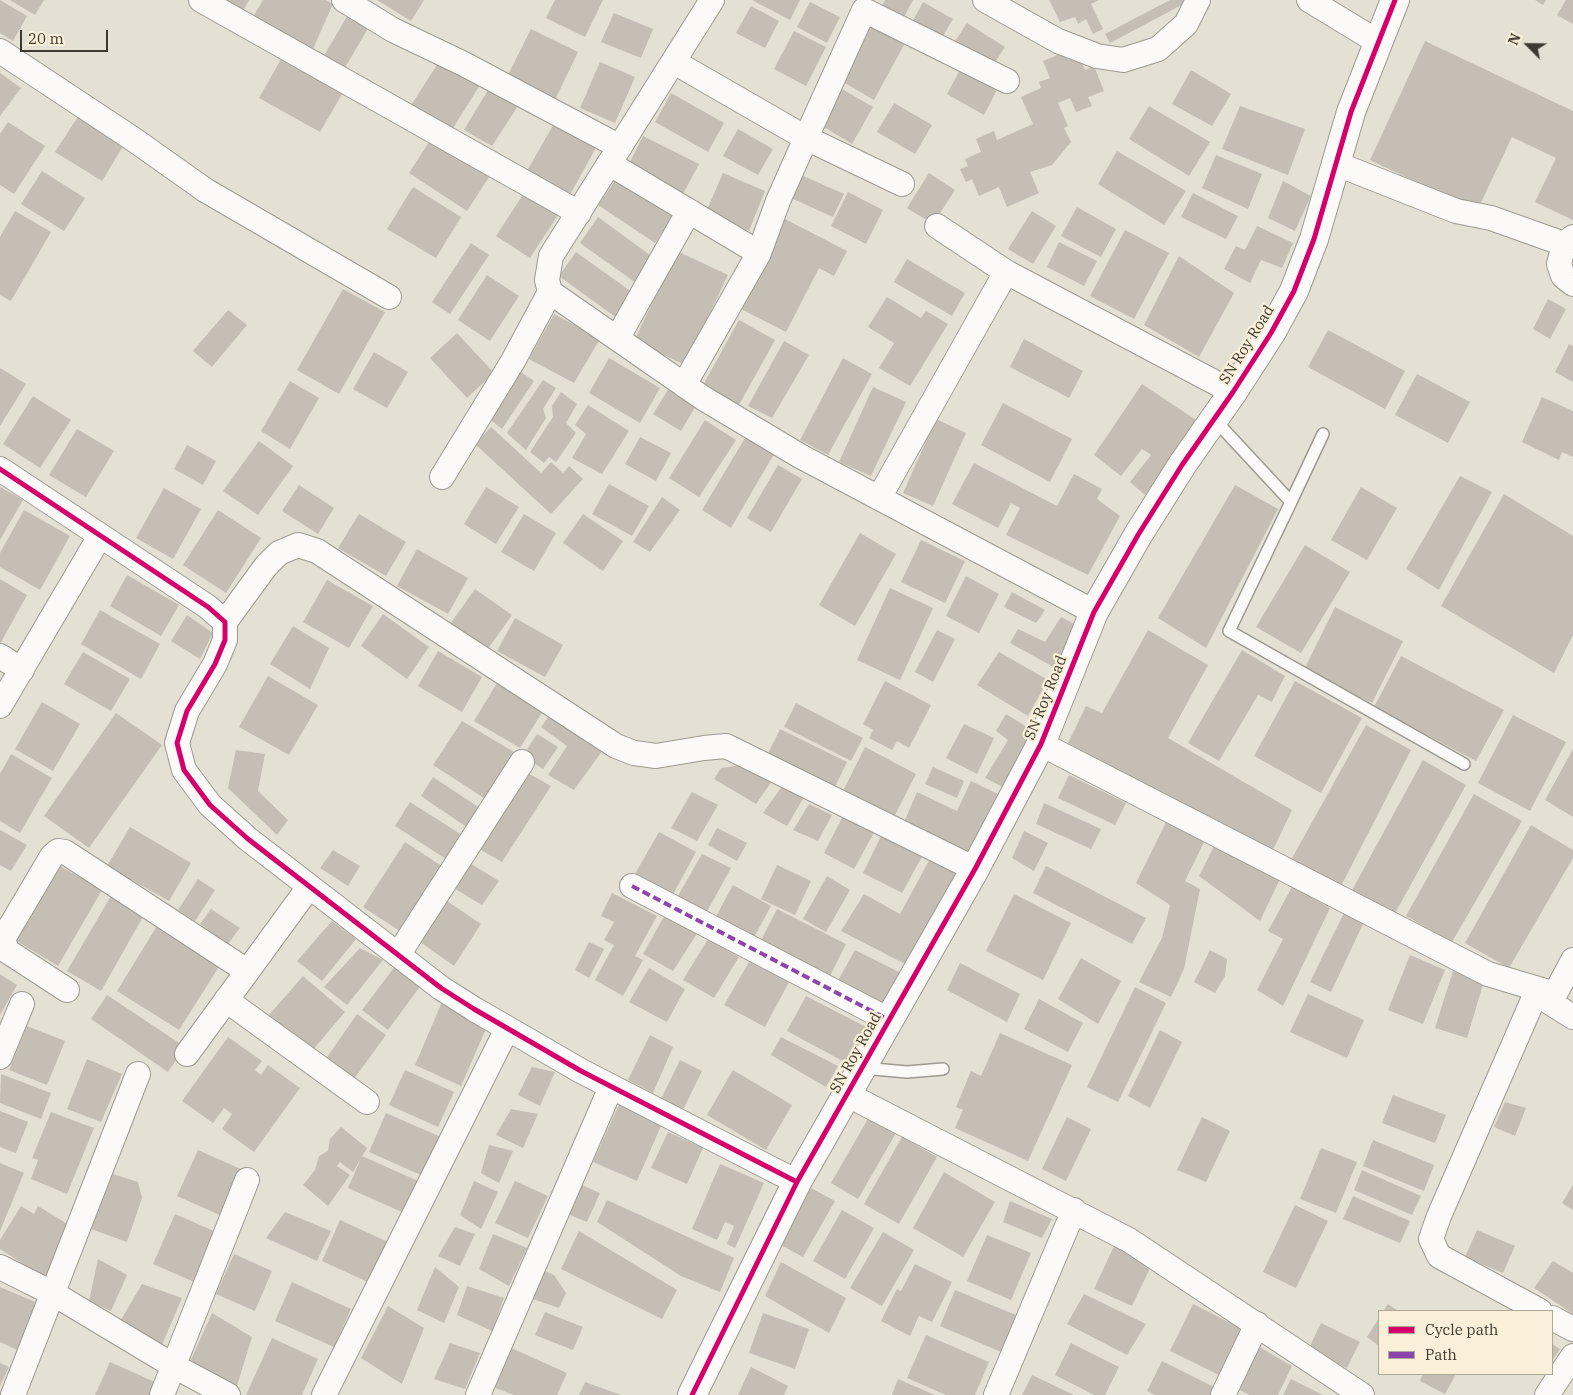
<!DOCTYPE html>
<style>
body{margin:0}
#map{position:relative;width:1573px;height:1395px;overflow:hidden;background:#e5e0d4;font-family:"IBM Plex Serif",serif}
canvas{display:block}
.legend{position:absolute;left:1378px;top:1310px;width:175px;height:65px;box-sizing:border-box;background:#faf0d9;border:1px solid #aea795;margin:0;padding:6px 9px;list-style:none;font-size:15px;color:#3d3930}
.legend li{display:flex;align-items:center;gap:10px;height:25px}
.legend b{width:25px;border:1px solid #aea795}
.north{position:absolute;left:1503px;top:20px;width:50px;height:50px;-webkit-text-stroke:4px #faf0d9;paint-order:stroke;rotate:293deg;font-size:14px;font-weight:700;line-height:20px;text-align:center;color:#3d3930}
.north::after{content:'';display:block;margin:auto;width:18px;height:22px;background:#3d3930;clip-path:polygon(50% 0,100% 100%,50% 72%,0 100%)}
.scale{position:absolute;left:20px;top:30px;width:88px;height:22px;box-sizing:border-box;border:2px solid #3d3930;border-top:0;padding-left:6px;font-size:15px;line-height:18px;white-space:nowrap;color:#3d3930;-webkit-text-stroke:4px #faf0d9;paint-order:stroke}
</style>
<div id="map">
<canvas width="1573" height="1395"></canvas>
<ul class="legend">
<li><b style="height:6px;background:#d6006c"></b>Cycle path</li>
<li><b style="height:6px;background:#8e44ad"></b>Path</li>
</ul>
<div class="north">N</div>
<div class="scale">20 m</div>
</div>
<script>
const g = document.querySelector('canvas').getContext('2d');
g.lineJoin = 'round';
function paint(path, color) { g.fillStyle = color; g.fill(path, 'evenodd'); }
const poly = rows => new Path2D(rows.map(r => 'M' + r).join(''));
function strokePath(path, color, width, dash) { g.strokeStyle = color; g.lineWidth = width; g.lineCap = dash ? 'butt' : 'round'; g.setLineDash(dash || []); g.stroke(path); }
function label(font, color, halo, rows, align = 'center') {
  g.font = font + ' "IBM Plex Serif",serif'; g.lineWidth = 4.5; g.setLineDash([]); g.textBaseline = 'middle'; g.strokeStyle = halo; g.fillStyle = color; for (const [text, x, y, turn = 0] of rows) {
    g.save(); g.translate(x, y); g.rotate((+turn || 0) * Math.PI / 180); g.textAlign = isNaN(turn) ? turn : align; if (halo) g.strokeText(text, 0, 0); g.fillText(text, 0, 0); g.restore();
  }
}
paint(poly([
 [0,0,27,16,13,41,0,33],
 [10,0,44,0,35,15],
 [217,0,249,0,242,13],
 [263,0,326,0,333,4,312,51,253,17],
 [377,0,424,0,411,21],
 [555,0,603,0,585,37,546,18],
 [752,0,800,0,790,20],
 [885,0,913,0,903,19,881,8],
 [1049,0,1099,0,1091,4,1103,29,1093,34,1086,19,1078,24,1075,17,1060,22],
 [1170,0,1191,0,1110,43,1105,34],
 [1535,0,1546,0,1543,5],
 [1566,0,1573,0,1573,24,1557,15],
 [810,2,840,17,827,43,797,27],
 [923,2,953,19,940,41,911,24],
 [751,6,779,21,765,48,736,33],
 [349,13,370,25,343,71,322,59],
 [614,13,653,29,641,58,601,42],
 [868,22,905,43,874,100,836,78],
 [967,23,1005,47,990,70,952,46],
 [531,29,578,52,555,100,507,77],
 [794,31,826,47,806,86,774,69],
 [1425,41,1573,111,1573,220,1535,202,1556,158,1512,137,1477,211,1370,160],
 [1065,52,1068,60,1079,56,1085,70,1094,66,1104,91,1088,97,1092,106,1076,112,1070,98,1058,103,1068,126,1064,128,1071,142,1052,165,1030,172,1039,193,1007,207,999,187,979,196,972,179,966,182,960,169,968,166,965,159,981,152,976,139,994,131,997,140,1033,124,1021,97,1041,88,1039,82,1050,78,1043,61],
 [284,54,345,89,320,132,259,98],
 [440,60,480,85,448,136,408,110],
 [600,62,635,77,615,123,580,108],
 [962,66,999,86,984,115,947,94],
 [1191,70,1231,94,1212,126,1172,104],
 [0,73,21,88,0,116],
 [835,85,873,107,852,144,814,121],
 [488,90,518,106,492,146,464,130],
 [671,93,724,123,708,152,655,122],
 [894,103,932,125,915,154,877,132],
 [1149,106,1210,142,1189,176,1129,139],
 [1240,106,1305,129,1288,175,1222,149],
 [79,115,125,143,102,181,55,152],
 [8,122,45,146,14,194,0,185,0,134],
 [555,122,597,146,567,200,524,176],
 [738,129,773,149,758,175,723,156],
 [643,136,699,164,682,196,627,168],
 [431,139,489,177,467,211,409,173],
 [1117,151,1186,191,1164,225,1098,184],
 [1216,155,1262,174,1248,209,1202,188],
 [42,171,85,198,64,231,21,204],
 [723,173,765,191,749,231,706,212],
 [929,173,955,190,933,224,907,208],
 [801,175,844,194,833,217,791,198],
 [617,178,673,216,655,243,598,205],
 [1283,181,1311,196,1295,231,1268,218],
 [413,187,461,217,436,258,387,229],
 [526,190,560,212,530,258,496,236],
 [848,192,883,210,866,244,831,226],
 [1193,193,1238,216,1226,239,1181,217],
 [1077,207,1116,229,1101,257,1061,236],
 [15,211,51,232,11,301,0,295,0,237],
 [1032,211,1056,226,1033,264,1008,249],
 [598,217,654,258,636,283,580,243],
 [785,219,847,251,834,276,819,268,786,332,739,308],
 [1257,226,1293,243,1282,268,1261,260,1250,283,1224,269,1236,246,1245,250],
 [1125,230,1169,253,1134,319,1090,296],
 [1059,242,1097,261,1084,286,1047,267],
 [471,243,489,255,450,314,432,302],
 [677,251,728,275,685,365,634,341],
 [576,252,636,295,618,319,559,276],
 [1179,256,1234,293,1199,357,1144,325],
 [907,259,965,293,952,316,894,282],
 [487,275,519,296,490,341,458,320],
 [343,289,385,312,339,394,297,370],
 [887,297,921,318,926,311,948,324,910,386,879,368,894,343,868,327],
 [1548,299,1566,309,1550,339,1533,329],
 [228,310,247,325,212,367,193,351],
 [554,314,600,339,574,383,529,359],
 [739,320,775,340,739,405,703,385],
 [1328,330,1405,371,1385,409,1308,367],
 [457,333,494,373,467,398,430,358],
 [1024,339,1083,371,1069,398,1010,367],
 [784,341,809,355,772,418,748,406],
 [1569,344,1573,346,1573,382,1555,372],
 [374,352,408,372,387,408,353,389],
 [609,358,660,388,640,423,589,393],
 [843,358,872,374,828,455,800,440],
 [0,368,26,384,0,426],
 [518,370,534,381,502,429,487,417],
 [1417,374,1470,402,1448,443,1395,415],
 [543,380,556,388,543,409,546,418,526,450,507,433],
 [290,381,319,398,290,449,261,431],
 [1142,384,1196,420,1145,495,1130,482,1151,455,1142,449,1121,476,1094,455],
 [873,387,906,402,871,476,839,462],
 [669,388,697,404,681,431,653,414],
 [561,392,577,404,566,423,576,433,556,462,549,457,544,463,530,452,553,417,552,406],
 [33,396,71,420,40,468,3,444],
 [1542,397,1573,411,1573,457,1562,452,1559,460,1522,442],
 [1003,403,1072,439,1050,482,981,445],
 [588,405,629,431,602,474,572,458,586,434,575,425],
 [936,419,966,433,933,506,903,493],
 [705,420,736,440,699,497,669,478],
 [491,427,541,473,551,462,563,473,569,466,583,479,551,514,475,444],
 [77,429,114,451,86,497,49,475],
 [640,437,671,453,656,481,625,464],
 [745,438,774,454,731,528,702,510],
 [259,441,293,466,258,515,223,491],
 [187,445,216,461,203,485,174,469],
 [974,463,1057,506,1074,474,1102,489,1097,499,1120,516,1088,575,1006,535,1020,508,1011,503,998,528,952,504],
 [778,465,802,479,771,532,747,518],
 [1460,476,1492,492,1439,590,1406,569],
 [609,484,649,506,632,536,592,514],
 [299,485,334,508,318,534,282,511],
 [1235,485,1278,509,1206,648,1158,618],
 [0,487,23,500,0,540],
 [486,487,519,507,496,544,464,524],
 [1361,487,1397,508,1367,560,1331,540],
 [164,488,201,509,173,559,136,538],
 [1504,494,1573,536,1573,635,1554,673,1441,606],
 [662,497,680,510,650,552,633,542],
 [24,510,70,536,40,590,0,567,0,553],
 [218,510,261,538,226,593,183,565],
 [359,514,406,542,386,576,338,548],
 [524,514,556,533,534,571,501,552],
 [583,514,623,541,603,571,563,543],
 [860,533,896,554,855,626,819,605],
 [921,540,965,561,945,603,901,582],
 [1305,545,1350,572,1301,653,1256,627],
 [417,549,468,578,448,614,397,586],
 [127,575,179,605,161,636,110,606],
 [966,576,999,594,979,633,946,616],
 [0,579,27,595,0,644],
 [327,580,373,606,349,648,303,622],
 [890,588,933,608,900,680,857,660],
 [475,589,512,615,485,653,448,627],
 [1012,592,1045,610,1036,623,1004,607],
 [1335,607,1403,641,1372,703,1304,670],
 [100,610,160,644,141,679,81,644],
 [383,614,429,647,407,679,361,646],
 [187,615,213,633,200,659,171,641],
 [1061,617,1082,628,1057,669,1010,643,1018,629,1045,642],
 [515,618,563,645,545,677,497,651],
 [293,626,329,648,310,689,270,664],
 [937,630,955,639,933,682,915,672],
 [1148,630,1208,665,1168,738,1292,810,1272,852,1068,743,1086,706,1102,713],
 [1242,650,1285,676,1272,702,1258,695,1219,761,1188,743],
 [438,651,482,677,462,712,418,686],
 [83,652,130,679,111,711,64,684],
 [999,652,1048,680,1028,716,977,685],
 [1401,656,1504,710,1476,761,1374,707],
 [268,676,318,705,289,755,239,727],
 [885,681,931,705,909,748,897,741,892,750,869,738,873,730,863,724],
 [1295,681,1362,718,1321,793,1254,756],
 [497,683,543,711,520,748,474,721],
 [42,702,80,724,53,771,15,749],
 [796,703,863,738,851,761,784,727],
 [552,712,605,747,574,790,548,775,567,746,541,727],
 [116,713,162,745,89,848,44,816],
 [1006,714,1035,732,1007,789,985,778,1008,740,996,731],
 [1513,715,1566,742,1530,811,1478,783],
 [462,721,514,752,484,798,433,765],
 [964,724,994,738,977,774,946,758],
 [1366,725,1411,750,1340,888,1291,860],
 [780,729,847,762,831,795,764,762],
 [537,734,558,747,543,769,523,756],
 [865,747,916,774,893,819,842,793],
 [1573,749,1573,817,1545,800],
 [236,750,265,754,258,791,288,820,277,835,228,788],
 [11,754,52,778,20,833,0,821,0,774],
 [1423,760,1466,785,1394,915,1351,892],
 [741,765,772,781,756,804,714,779,721,768],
 [933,767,964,781,957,798,925,784],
 [524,771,551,786,502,862,476,847],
 [1069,775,1126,803,1115,825,1058,798],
 [433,777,480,808,468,828,421,796],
 [971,781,998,794,968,851,904,822,917,792,957,811],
 [783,785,804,797,787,826,763,813],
 [692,792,718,805,697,841,671,828],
 [1474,794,1522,821,1452,942,1406,916],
 [410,802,462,835,446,859,395,826],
 [1044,803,1101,829,1091,849,1036,824],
 [809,804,832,815,818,841,793,830],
 [845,812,876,829,854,869,824,853],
 [1167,820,1205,840,1185,881,1200,889,1184,969,1171,997,1139,982,1162,938,1170,905,1136,883],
 [1531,825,1573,850,1573,858,1509,968,1465,943],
 [130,827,191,863,169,901,107,866],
 [717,828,747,843,737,861,708,845],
 [0,830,27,845,11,871,0,865],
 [1024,831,1048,843,1034,871,1012,858],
 [659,832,696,852,670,900,632,879],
 [883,832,924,853,902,893,863,873],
 [405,842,448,870,406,935,363,907],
 [1215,844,1280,879,1260,921,1199,876],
 [333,850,360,866,348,886,320,868],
 [702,854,731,868,704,917,675,901],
 [931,857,960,871,905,964,841,931,864,894,900,914],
 [468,862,499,881,482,905,452,887],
 [58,865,102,890,58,966,15,940],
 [777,865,811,881,795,915,761,899],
 [1046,866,1146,918,1132,944,1033,893],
 [827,876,850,890,826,932,803,919],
 [198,879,215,890,195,921,178,910],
 [733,885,771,906,751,943,713,922],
 [1292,887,1330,908,1283,1006,1257,990,1283,939,1268,931],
 [612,893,657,916,635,956,643,960,623,996,595,980,614,945,604,940,614,922,601,916],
 [1014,894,1071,923,1043,980,986,951],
 [111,896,144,915,101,991,67,971],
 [447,901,481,924,454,966,420,942],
 [211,909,240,928,228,944,200,924],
 [777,909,846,944,827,982,758,946],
 [666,913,700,929,673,971,643,954],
 [1344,913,1363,924,1331,992,1310,982],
 [332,921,356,939,322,981,297,961],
 [157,926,220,965,179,1030,117,991],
 [708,939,739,957,714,998,683,980],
 [589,942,604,949,589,978,575,970],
 [360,948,383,960,347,1005,324,987],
 [855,950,901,973,880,1008,835,986],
 [1210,950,1227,959,1225,976,1215,993,1194,982],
 [1410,955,1445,970,1423,1024,1388,1010],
 [1081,958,1121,981,1098,1024,1058,999],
 [749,962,789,982,765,1027,724,1005],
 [960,963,1020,994,1007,1022,947,990],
 [396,965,422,984,388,1030,362,1010],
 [649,968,685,989,667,1022,629,1002],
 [1453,971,1484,981,1467,1038,1435,1028],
 [0,974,17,985,0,1015],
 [303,976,345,1012,311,1052,269,1015],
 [1135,987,1166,1003,1118,1102,1087,1087],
 [1308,994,1364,1020,1347,1058,1290,1032],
 [107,995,185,1047,168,1072,91,1019],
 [806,996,870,1029,850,1065,787,1031],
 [1039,999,1083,1023,1068,1052,1024,1029],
 [442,1002,489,1022,461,1086,415,1065],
 [357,1014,386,1035,351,1083,323,1063],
 [27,1026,65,1041,47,1085,9,1070],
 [1160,1030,1182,1042,1150,1108,1128,1096],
 [1000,1033,1072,1065,1028,1161,955,1128,963,1110,956,1107,971,1071,981,1076],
 [650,1035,673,1047,653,1093,628,1080],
 [228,1037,262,1061,255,1070,261,1075,268,1065,300,1088,254,1152,222,1129,232,1114,224,1108,213,1123,182,1101],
 [781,1037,838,1066,826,1087,771,1055],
 [87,1059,122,1074,101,1122,67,1109],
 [680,1060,702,1071,683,1110,661,1099],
 [532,1067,555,1072,540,1106,518,1095],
 [405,1070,454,1092,438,1127,389,1105],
 [733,1070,792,1105,766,1150,707,1115],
 [1,1074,51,1093,41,1119,0,1103],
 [1393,1095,1446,1115,1435,1143,1382,1123],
 [621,1100,664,1119,637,1181,593,1162],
 [1505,1102,1526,1108,1515,1136,1494,1127],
 [511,1109,538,1114,523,1148,496,1135],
 [0,1111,28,1122,16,1153,0,1147],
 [51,1112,94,1128,67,1194,31,1179,38,1160,32,1158],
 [386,1113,441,1137,423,1176,369,1152],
 [869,1117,896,1133,858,1199,831,1183],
 [1067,1117,1091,1129,1066,1181,1042,1169],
 [1202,1117,1230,1131,1206,1182,1177,1170],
 [341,1127,367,1148,353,1172,340,1162,337,1166,350,1175,328,1206,303,1185,315,1170,319,1156,328,1151,330,1139],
 [668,1132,703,1148,687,1184,651,1168],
 [902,1137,937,1157,899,1224,864,1204],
 [1373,1140,1434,1165,1424,1191,1363,1166],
 [489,1145,513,1151,499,1183,481,1173],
 [1321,1148,1357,1162,1336,1213,1300,1199],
 [198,1150,243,1170,222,1216,177,1196],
 [362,1156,418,1181,404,1213,348,1188],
 [0,1163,24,1173,0,1231],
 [720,1164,764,1183,735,1248,727,1244,734,1226,725,1222,717,1240,692,1229],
 [1362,1170,1421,1196,1412,1215,1354,1190],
 [944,1172,995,1202,963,1257,913,1228],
 [113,1174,138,1182,142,1198,127,1242,91,1229],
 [474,1181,498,1192,481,1229,460,1215],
 [515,1181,548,1196,528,1238,495,1223],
 [577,1183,600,1193,587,1222,565,1213],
 [1573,1185,1573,1210,1562,1203],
 [811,1188,835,1201,803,1257,781,1245],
 [1353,1196,1410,1221,1400,1243,1343,1219],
 [607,1200,734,1258,720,1292,681,1276,597,1222],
 [1010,1201,1052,1219,1042,1238,1003,1222],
 [1295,1205,1328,1221,1296,1288,1263,1272],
 [21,1206,34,1214,38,1206,72,1227,55,1254,59,1256,45,1278,0,1249,0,1240],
 [842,1210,874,1228,845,1279,813,1261],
 [285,1212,331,1231,317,1261,266,1238],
 [175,1214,216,1232,194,1282,153,1264],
 [340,1220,388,1242,370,1283,322,1261],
 [455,1227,475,1234,460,1266,438,1256],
 [1477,1230,1515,1246,1503,1273,1465,1257],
 [579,1231,677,1290,662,1319,561,1269],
 [883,1232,914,1250,882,1306,850,1288],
 [493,1234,527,1248,509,1286,479,1269],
 [987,1235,1031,1253,1011,1300,967,1281],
 [1114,1246,1152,1264,1132,1306,1094,1289],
 [234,1254,272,1271,255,1311,216,1294],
 [98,1259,127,1275,111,1311,89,1301],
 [1553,1261,1573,1273,1573,1314,1534,1288],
 [781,1262,846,1298,829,1333,765,1296],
 [915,1264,952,1282,932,1322,919,1316,910,1336,881,1321,897,1289,901,1291],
 [435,1267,459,1287,444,1323,417,1310],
 [541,1269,554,1275,566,1293,559,1308,530,1298],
 [292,1282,351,1309,334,1347,275,1321],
 [142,1284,182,1298,162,1345,118,1325],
 [467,1286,504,1298,492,1331,457,1315],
 [0,1287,40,1304,19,1351,0,1342],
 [955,1290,1016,1315,1001,1352,940,1326],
 [1084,1294,1146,1324,1127,1355,1067,1324],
 [1193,1304,1246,1331,1223,1377,1170,1351],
 [1388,1304,1398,1311,1383,1311],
 [388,1306,424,1328,402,1384,361,1358],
 [545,1312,583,1327,573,1350,535,1335],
 [212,1313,252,1337,235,1392,189,1364],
 [763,1313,809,1329,795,1369,749,1353],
 [1379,1318,1379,1346,1367,1337],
 [1321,1323,1360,1342,1347,1368,1308,1350],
 [926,1335,989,1362,975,1395,946,1395,907,1378],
 [272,1338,318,1359,302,1395,246,1395],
 [450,1343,480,1353,465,1389,434,1379],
 [1071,1343,1119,1367,1105,1395,1094,1395,1055,1375],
 [1552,1344,1560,1349,1552,1361],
 [1256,1345,1292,1366,1278,1395,1249,1395,1238,1389],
 [509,1347,567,1373,557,1395,514,1395,493,1387],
 [1162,1361,1218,1389,1215,1395,1155,1395,1147,1391],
 [110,1362,157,1383,151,1395,95,1395],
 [0,1363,9,1367,0,1386],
 [751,1367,788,1386,784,1395,738,1395],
 [1423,1374,1456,1374,1445,1394,1420,1381],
 [1032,1375,1074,1395,1022,1395],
 [898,1379,935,1395,892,1395],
 [1291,1379,1323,1395,1283,1395],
 [585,1382,621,1395,579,1395]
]), '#c4beb5');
const service = poly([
 [1214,419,1291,502,1229,631,1464,764],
 [1291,502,1323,434],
 [862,1068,907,1072,943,1069]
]);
const minor = poly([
 [201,0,579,213],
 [344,0,393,30,464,64,620,147],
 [712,0,551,256,547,280,550,292,703,398,800,456,1094,612],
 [985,0,1058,41,1097,56,1123,60,1158,49,1186,24,1198,0],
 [1309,0,1378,42],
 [0,51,133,139,205,190,389,297],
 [674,62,806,138,902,184],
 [610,164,759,253],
 [1337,164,1456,211,1491,218,1564,244],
 [937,226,1006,272,1233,392],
 [1573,237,1564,244,1559,264,1563,276,1573,284],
 [618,337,689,211],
 [684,385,759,253,778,201,806,138,864,10,1007,81],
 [0,469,208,607,225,622,225,640,215,664,187,711,177,743,184,770,210,805,248,839,441,988,474,1009,581,1071,797,1182],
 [442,477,513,361,550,292],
 [879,498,1006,272],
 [225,622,266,566,279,553,298,545,317,551,616,746,634,753,656,756,704,748,726,746,975,869],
 [0,656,22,670],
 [0,706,100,536],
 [1041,744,1488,974,1555,994,1573,960],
 [632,886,889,1020],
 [398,955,522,762],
 [67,990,7,951,3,939,52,856,58,851,65,852,247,971],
 [1535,993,1573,1017],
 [1536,993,1439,1216,1431,1239,1439,1256,1540,1311],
 [226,1000,367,1102],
 [187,1054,309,887],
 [0,1057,22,1004],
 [848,1095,1129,1240,1362,1395],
 [0,1267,54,1294,174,1366,228,1395],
 [1552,1318,1573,1329],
 [13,1395,138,1074],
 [162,1395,247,1180],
 [324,1395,507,1029],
 [478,1395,611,1087],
 [996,1395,1074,1210],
 [1223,1395,1257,1324],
 [1547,1395,1573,1356]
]);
const tertiary = poly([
 [692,1395,797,1182,975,869,1041,744,1094,612,1138,535,1182,465,1233,392,1271,333,1294,291,1314,239,1351,112,1395,0]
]);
strokePath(service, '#9e9a90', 14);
strokePath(minor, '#9e9a90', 26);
strokePath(tertiary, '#9e9a90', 30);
strokePath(service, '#fbfaf9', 11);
strokePath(minor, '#fbfaf9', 24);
strokePath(tertiary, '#fbfaf9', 28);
strokePath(poly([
 [632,886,889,1020]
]), '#8e44ad', 4, [8, 4]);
strokePath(poly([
 [0,469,208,607,225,622,225,640,215,664,187,711,177,743,184,770,210,805,248,839,441,988,474,1009,581,1071,797,1182],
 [692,1395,797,1182,975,869,1041,744,1094,612,1138,535,1182,465,1233,392,1271,333,1294,291,1314,239,1351,112,1395,0]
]), '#d6006c', 5);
label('15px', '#3d3930', '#faf0d9', [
 ["SN Roy Road",1247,345,-58],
 ["SN Roy Road",1046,698,-68],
 ["SN Roy Road",856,1053,-61]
]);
</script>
